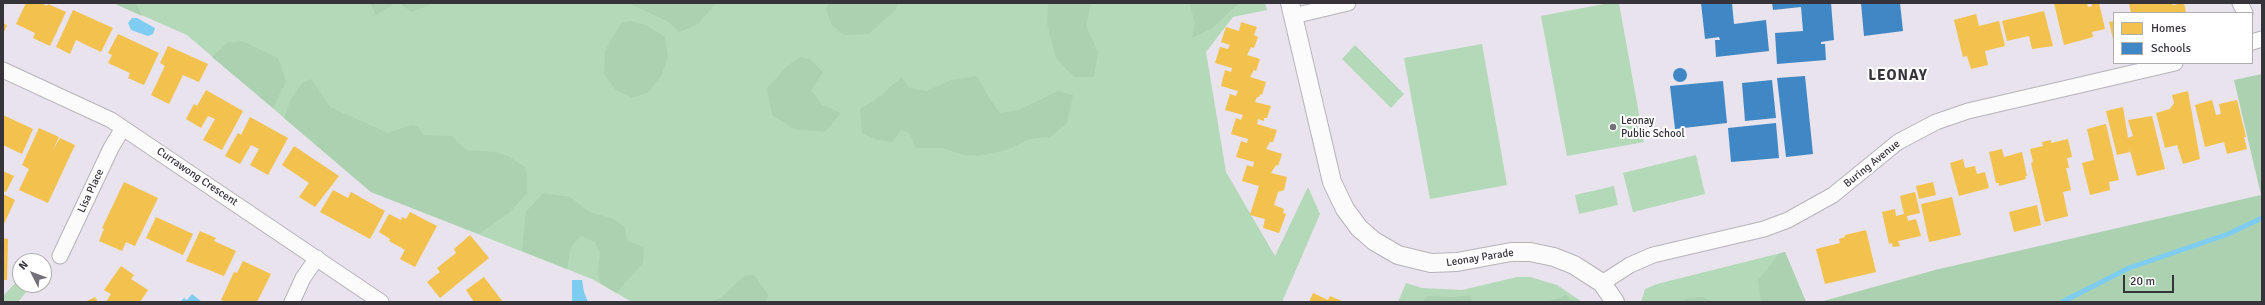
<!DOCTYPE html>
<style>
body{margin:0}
#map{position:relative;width:2265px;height:305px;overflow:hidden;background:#e8e3ec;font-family:Signika,sans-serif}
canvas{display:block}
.frame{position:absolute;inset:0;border:4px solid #37333a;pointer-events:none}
.legend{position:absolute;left:2113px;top:12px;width:140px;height:52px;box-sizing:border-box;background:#fff;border:1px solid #afadb0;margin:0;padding:5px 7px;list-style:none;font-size:12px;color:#37333a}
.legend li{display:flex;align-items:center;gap:8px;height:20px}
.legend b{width:20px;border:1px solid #afadb0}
.north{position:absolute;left:12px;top:253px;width:40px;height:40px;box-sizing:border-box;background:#fff;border:1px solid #afadb0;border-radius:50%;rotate:312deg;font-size:11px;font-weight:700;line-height:16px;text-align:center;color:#37333a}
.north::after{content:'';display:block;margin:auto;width:14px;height:18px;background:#757178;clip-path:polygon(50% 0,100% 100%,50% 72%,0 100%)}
.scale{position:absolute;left:2123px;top:275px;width:51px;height:18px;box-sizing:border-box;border:2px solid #37333a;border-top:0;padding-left:5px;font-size:12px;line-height:14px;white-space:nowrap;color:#37333a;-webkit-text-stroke:3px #fff;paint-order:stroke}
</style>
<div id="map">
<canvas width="2265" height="305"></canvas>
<div class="frame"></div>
<ul class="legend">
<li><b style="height:11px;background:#f2c14e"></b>Homes</li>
<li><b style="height:11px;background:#3f88c5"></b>Schools</li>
</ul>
<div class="north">N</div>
<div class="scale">20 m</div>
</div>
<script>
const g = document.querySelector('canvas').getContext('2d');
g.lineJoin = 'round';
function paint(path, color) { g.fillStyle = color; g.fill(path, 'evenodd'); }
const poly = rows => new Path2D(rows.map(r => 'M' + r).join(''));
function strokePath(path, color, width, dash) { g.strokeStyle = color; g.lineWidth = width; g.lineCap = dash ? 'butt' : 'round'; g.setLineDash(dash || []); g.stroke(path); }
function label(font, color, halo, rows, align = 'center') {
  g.font = font + ' Signika,sans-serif'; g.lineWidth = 4; g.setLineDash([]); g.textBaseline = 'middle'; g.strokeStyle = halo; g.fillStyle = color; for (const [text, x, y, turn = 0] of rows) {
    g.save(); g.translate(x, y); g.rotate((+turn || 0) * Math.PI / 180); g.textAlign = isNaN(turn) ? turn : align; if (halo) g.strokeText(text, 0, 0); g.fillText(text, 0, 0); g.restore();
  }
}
paint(poly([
 [114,3,1265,3,1267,10,1233,17,1206,52,1226,172,1275,256,1308,187,1320,214,1282,302,632,302,592,279,371,192,187,35],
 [1609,3,1619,3,1644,142,1567,156,1541,16],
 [1482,44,1507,185,1430,199,1404,58],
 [1355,45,1404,94,1391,108,1342,59],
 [1696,155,1705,194,1633,212,1623,173],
 [1614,186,1618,205,1579,214,1575,195],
 [1785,252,1806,302,1641,302,1645,289,1657,284],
 [1517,277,1530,277,1557,285,1582,302,1398,302,1406,283,1422,288,1462,290],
 [20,278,20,285,32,285,18,302,3,302,3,296]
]), '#b4d9b9');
paint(poly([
 [114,3,136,3,142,16,113,3],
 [370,3,395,3,376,15],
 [399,3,434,3,412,12],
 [628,3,716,3,698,24,680,32,667,21],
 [829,3,898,3,895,10,869,34,844,35,831,24,826,9],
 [1048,3,1091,3,1086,26,1098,52,1094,77,1074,77,1056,58,1047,24],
 [1189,3,1239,3,1211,29,1192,38,1195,22],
 [631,21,648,26,665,37,668,56,662,74,649,92,633,98,616,90,604,74,605,51,621,23],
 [242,41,278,58,286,81,273,108,212,57,227,43],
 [800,57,810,59,823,72,811,90,821,104,841,113,825,132,794,129,772,115,767,89,786,67],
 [2262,74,2262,302,1820,302,1935,270,2261,195,2234,80],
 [977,76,989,98,1000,113,1019,110,1058,91,1073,95,1067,123,1050,137,1029,139,1007,150,978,156,963,155,943,148,916,148,910,134,901,130,892,142,877,140,862,133,860,109,874,101,902,77,909,88,927,91,951,80],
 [311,79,330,107,388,133,411,125,419,127,423,135,452,136,466,150,495,152,508,156,525,167,527,180,527,193,509,213,479,234,371,192,284,118,291,99,302,83],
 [543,193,570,197,590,212,614,219,625,227,627,241,644,247,643,263,616,293,600,283,598,271,600,253,595,242,581,236,571,247,567,269,522,251,526,212],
 [1785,252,1806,302,1761,302,1758,280,1779,254],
 [754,275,768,294,767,302,711,302,722,297,744,276],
 [1471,295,1472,302,1422,302,1428,296,1453,297],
 [1566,295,1573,302,1542,302,1554,300],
 [1703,297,1712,302,1681,302,1688,298]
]), '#abd1b0');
paint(poly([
 [137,18,155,28,153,34,148,36,131,30,128,23,132,18],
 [572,280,582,280,584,292,588,302,572,302],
 [192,294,202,302,181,301,184,298,187,300]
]), '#7ecdf1');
paint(poly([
 [26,3,41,3,47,6,48,4,66,12,50,46,33,38,35,33,16,24],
 [2054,3,2087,3,2088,7,2092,6,2091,3,2099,3,2105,29,2092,32,2093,37,2064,45],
 [2129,3,2172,3,2173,5,2184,3,2186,13,2131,13],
 [73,10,113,28,101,52,76,40,70,54,56,47],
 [2044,11,2053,46,2032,49,2029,36,2007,41,2002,21],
 [1976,14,1979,26,1999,21,2005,46,1985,51,1988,65,1971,69,1967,56,1963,57,1954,20],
 [2114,21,2114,39,2113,39,2109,22],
 [1241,22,1257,27,1254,35,1258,37,1254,48,1251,47,1247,55,1260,59,1256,71,1254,70,1250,77,1266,82,1262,95,1260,94,1259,97,1257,97,1255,102,1271,106,1267,118,1264,118,1264,121,1258,119,1257,124,1277,130,1273,142,1270,142,1266,149,1282,154,1278,166,1276,165,1271,173,1287,177,1284,190,1278,192,1274,205,1284,209,1283,213,1286,214,1279,233,1263,228,1265,219,1250,215,1259,186,1242,181,1247,165,1253,167,1254,162,1236,157,1241,141,1247,143,1248,139,1231,134,1236,118,1241,120,1243,115,1225,110,1230,94,1236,96,1238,91,1221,86,1225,70,1231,72,1232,68,1215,63,1220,47,1228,49,1230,45,1221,42,1226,27,1239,31],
 [3,23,7,25,3,34],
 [118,34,159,53,144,85,128,78,130,73,108,63,112,55,108,53],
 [168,46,208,64,199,82,183,75,169,104,151,95,165,66,160,63],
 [206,90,243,111,222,150,203,140,215,119,208,116,201,128,186,119,194,104,197,106],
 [2188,91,2200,159,2183,164,2177,145,2165,148,2156,113,2170,109,2174,103,2172,95],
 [2212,100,2216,115,2221,114,2219,104,2237,100,2246,137,2244,137,2247,149,2227,154,2224,142,2205,147,2195,105],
 [2123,107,2128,138,2133,136,2128,120,2152,116,2165,169,2137,176,2129,147,2130,152,2117,155,2106,111],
 [3,115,33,129,22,154,3,145],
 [250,117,288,138,268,175,250,165,259,149,251,145,240,164,225,156,238,133,241,135],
 [2106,124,2119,180,2109,182,2110,190,2090,195,2082,163,2094,160,2087,129],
 [39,128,59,137,53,150,60,138,75,145,48,203,19,190,29,169,22,165],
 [2068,139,2072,157,2067,158,2069,168,2066,168,2071,190,2063,192,2068,216,2045,222,2031,163,2033,162,2030,149,2043,146,2042,142,2051,140,2051,143],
 [294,146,339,176,315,207,299,197,309,183,282,165],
 [2002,149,2004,157,2022,152,2027,176,2025,176,2026,179,1999,186,1999,183,1996,183,1989,152],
 [1963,159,1965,168,1975,166,1977,174,1985,172,1989,188,1959,196,1950,163],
 [3,171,14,176,6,192,3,191],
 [124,182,158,198,135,246,126,242,122,251,99,241,104,229,102,228],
 [1933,182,1936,195,1919,199,1916,186],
 [333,190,348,198,351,192,385,211,370,239,320,212],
 [1915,192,1920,213,1907,216,1908,221,1916,219,1921,236,1898,241,1900,246,1893,247,1892,243,1889,244,1882,212,1895,209,1896,216,1904,214,1900,196],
 [3,194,15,200,3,226],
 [1952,197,1961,235,1929,242,1921,204],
 [2037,205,2041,225,2014,232,2009,212],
 [410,212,437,226,415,267,400,259,405,250,389,241,390,239,379,232,389,214,401,220,402,217,406,219],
 [156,217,193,234,183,255,146,238],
 [1866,230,1876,272,1825,284,1816,249,1840,243,1839,239,1845,237,1845,235],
 [200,231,216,238,214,241,236,251,224,276,186,261],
 [470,235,489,258,440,298,427,282,440,272,437,268,456,253,454,249],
 [3,238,8,239,7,280,3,280],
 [243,261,271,274,257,302,226,302,221,300,234,272,237,273],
 [121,266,134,275,131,279,148,290,140,302,106,302,111,294,104,290],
 [484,277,503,302,474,302,466,290],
 [1313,293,1328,300,1330,296,1344,302,1309,302],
 [95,297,98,302,85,302]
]), '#f2c14e');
paint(poly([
 [1701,3,1732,3,1734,24,1766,20,1769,51,1716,57,1715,40,1720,40,1719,37,1705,39],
 [1772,3,1831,3,1834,40,1821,42,1821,44,1825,44,1826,60,1777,64,1775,33,1803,31,1801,7,1773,10],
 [1861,3,1900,3,1903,31,1864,36],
 '1673 75a7 7 0 1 1 14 0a7 7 0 1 1-14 0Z',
 [1805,76,1813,154,1786,157,1777,78],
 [1772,80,1776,118,1745,121,1742,83],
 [1723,81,1727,123,1675,129,1670,86],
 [1776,123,1779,158,1731,162,1728,128]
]), '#3f88c5');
strokePath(poly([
 [2062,302,2129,268,2228,234,2262,218]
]), '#7ecdf1', 5);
const minor = poly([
 [2240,3,2245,13],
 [1293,16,1348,3],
 [2252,42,2262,39],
 [3,70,111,120,381,302],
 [60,256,111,148,123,128],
 [1602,283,1630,265,1653,255,1764,229,1788,220,1833,195,1898,142,1936,122,1968,111,2175,63],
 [292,302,303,278,317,258]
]);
const tertiary = poly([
 [1290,3,1332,182,1345,209,1359,228,1374,241,1398,255,1431,263,1457,262,1511,252,1530,252,1554,257,1574,265,1602,283,1615,302]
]);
strokePath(minor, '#b6b3b9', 17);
strokePath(tertiary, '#b6b3b9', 20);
strokePath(minor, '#fcfbfc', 15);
strokePath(tertiary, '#fcfbfc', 18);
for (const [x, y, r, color] of [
 [1613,127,4,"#757178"]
]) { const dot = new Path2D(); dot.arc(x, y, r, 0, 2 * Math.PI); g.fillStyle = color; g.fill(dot); strokePath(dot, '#fff', 1.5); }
label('11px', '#37333a', '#fff', [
 ["Leonay",1621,121],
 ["Public School",1621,134]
], 'left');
label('11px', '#37333a', '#fff', [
 ["Buring Avenue",1872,164,-39],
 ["Currawong Crescent",197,177,34],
 ["Lisa Place",91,191,-65],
 ["Leonay Parade",1480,258,-9]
]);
g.letterSpacing = '1px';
label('bold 15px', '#37333a', '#fff', [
 ["LEONAY",1898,76]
]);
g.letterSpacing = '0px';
</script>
